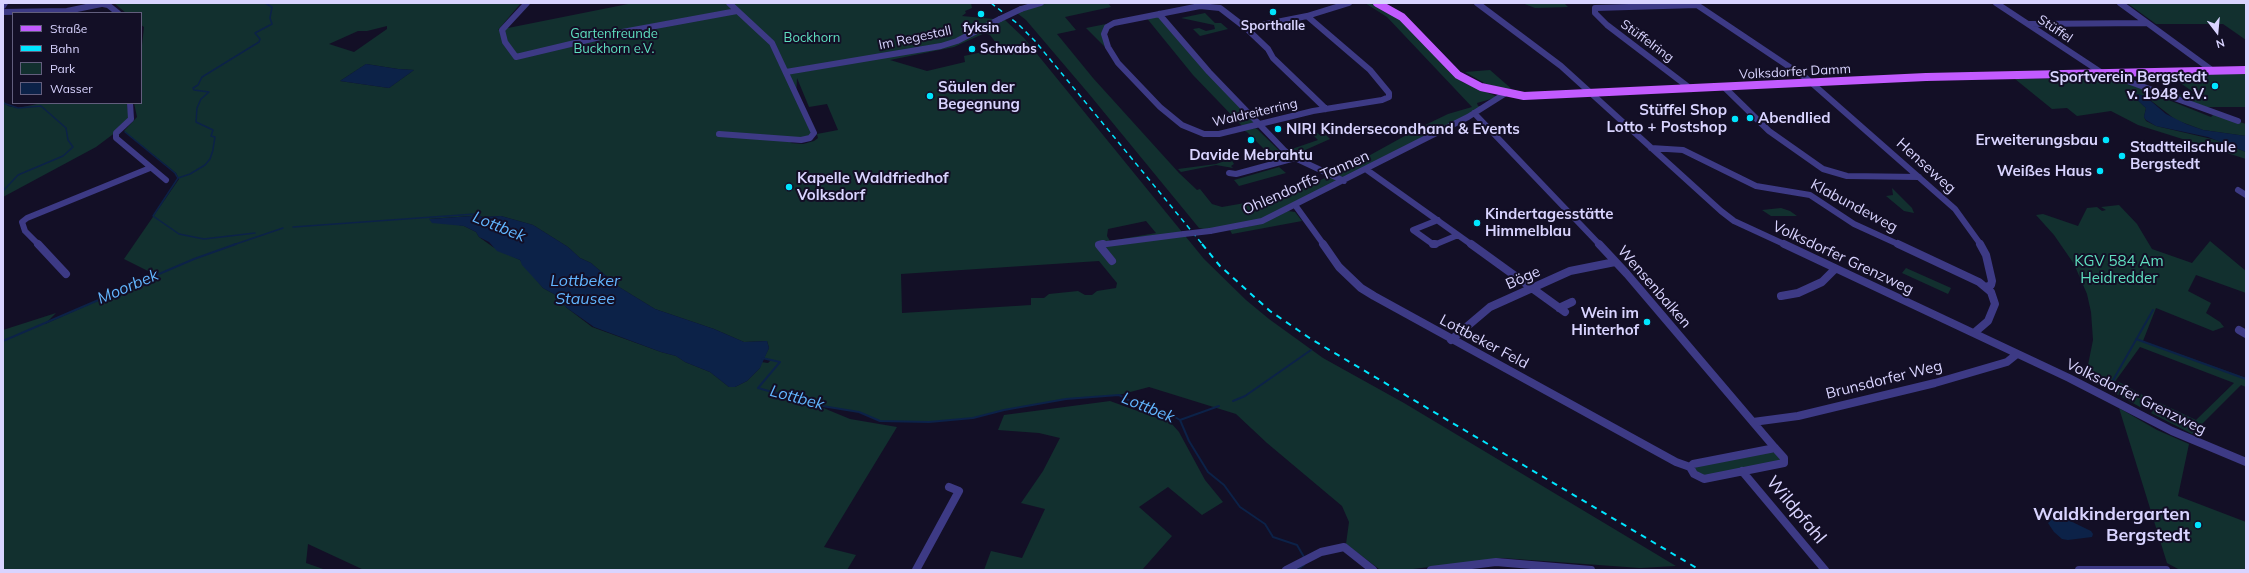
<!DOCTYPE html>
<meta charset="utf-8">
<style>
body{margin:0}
#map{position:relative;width:2249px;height:573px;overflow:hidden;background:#130f26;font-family:Mulish,sans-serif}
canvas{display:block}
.frame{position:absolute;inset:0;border:4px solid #d9d4ff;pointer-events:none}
.legend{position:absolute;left:12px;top:12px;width:130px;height:92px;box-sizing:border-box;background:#130f26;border:1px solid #625e7d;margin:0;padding:5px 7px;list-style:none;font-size:12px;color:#d9d4ff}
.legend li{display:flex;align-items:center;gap:8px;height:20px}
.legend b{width:20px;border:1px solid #625e7d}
.north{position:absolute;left:2197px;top:12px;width:40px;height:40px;-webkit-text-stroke:3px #130f26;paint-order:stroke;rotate:164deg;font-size:11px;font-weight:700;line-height:16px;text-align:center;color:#d9d4ff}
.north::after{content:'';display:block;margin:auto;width:14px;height:18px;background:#d9d4ff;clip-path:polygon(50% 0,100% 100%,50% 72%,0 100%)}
</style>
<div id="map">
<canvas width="2249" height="573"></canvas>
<div class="frame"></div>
<ul class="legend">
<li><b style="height:5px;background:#c25bff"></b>Straße</li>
<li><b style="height:5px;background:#00e5ff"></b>Bahn</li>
<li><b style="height:11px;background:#12302f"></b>Park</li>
<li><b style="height:11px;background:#0c2248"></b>Wasser</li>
</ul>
<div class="north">N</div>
</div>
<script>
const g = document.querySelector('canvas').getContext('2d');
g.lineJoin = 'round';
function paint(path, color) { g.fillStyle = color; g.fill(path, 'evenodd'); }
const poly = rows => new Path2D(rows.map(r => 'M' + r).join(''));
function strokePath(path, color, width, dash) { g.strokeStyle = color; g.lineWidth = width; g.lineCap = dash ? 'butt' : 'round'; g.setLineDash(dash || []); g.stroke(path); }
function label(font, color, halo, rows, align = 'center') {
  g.font = font + ' Mulish,sans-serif'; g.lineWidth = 4; g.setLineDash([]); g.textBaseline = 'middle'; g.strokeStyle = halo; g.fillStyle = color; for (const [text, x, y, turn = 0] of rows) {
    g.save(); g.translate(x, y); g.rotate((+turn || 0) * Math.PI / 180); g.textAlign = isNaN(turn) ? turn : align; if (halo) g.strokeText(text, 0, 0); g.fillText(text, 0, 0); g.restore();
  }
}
paint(poly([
 [114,3,521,3,498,30,633,3,971,3,972,8,965,11,966,13,962,16,1005,20,1024,38,1204,259,1246,300,1269,319,1323,358,1404,403,1676,566,1640,568,1502,558,1405,570,1379,569,1346,544,1349,522,1342,506,1267,443,1236,414,1149,387,1119,395,1066,399,1004,410,973,418,929,422,880,421,859,412,822,406,788,397,821,407,850,419,897,427,824,547,856,555,847,570,364,570,308,544,306,563,326,570,3,570,3,330,56,313,45,324,156,275,124,259,179,179,176,173,124,131,137,117,134,103,141,103,141,54,144,27,141,25,141,13,126,13],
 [387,26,387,29,354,52,329,44,358,31,367,31],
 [985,33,990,35,1000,48,964,56,965,62,927,71,890,60,954,47],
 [366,64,398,69,414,70,389,88,340,81],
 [797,78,809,107,827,104,838,130,817,134,818,138,814,141,803,144,790,143,810,136,813,133,796,100],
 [475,214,483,217,501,216,533,225,568,247,580,258,591,263,619,287,655,309,714,329,744,342,767,341,769,348,764,358,771,360,768,363,761,362,760,368,747,381,735,387,729,387,710,372,685,362,676,356,661,352,592,327,567,308,554,294,543,288,520,260,493,247,479,237,476,232,464,226,429,219,472,216],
 [1146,221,1156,233,1110,241,1107,236,1108,229],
 [1099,261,1117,283,1116,288,1097,291,1092,295,1085,295,1078,291,1049,294,1044,298,1031,298,1031,305,902,313,901,274],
 [1047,3,1108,3,1111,7,1065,17,1076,30,1057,34,1093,78,1179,173,1197,190,1200,189,1212,204,1222,207,1285,196,1343,170,1421,127,1448,114,1472,107,1387,17,1365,3,1375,4,1403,22,1462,82,1498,97,1477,103,1478,106,1484,106,1262,221,1208,230,1199,228,1089,94,1026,20,1017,13],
 [1522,3,1564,3,1568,7,1535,8],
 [2127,3,2246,3,2246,40,2223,24,2156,24],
 [1205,13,1215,23,1221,23,1228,29,1200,36,1193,29,1199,28,1206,31,1215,29,1214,25,1181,18],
 [1156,14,1256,123,1244,128,1193,75,1145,16],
 [1111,23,1106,29,1108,47,1105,47,1086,28],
 [1490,70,1514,91,1486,84,1465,72],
 [2246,73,2246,107,2206,107,2172,95,2196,94,2169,75],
 [2112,78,2152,92,2151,93,2211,117,2214,114,2246,124,2246,136,2203,130,2176,120,2145,96,2132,93,2132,95,2146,108,2144,117,2146,121,2156,126,2216,140,2246,152,2246,159,2138,125,2111,111,2077,116,2067,108,2052,109,2015,79],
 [3,100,8,106,18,108,42,103,127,103,129,118,116,132,96,147,3,197],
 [1255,128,1257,129,1286,157,1276,162,1274,159,1276,158,1266,151,1247,132,1242,130],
 [1313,129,1321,136,1326,135,1330,139,1294,155,1289,150,1318,140,1308,130],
 [1231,159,1234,164,1231,166,1233,168,1216,165,1181,172,1178,169,1216,164],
 [1279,167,1286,173,1239,186,1234,180],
 [1892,188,1912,208,1914,213,1904,211,1886,196,1893,195],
 [2119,205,2137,224,2152,249,2192,263,2210,241,2246,271,2246,293,2196,275,2188,291,2211,303,2206,313,2220,322,2224,327,2213,331,2156,308,2143,341,2246,378,2246,387,2241,385,2192,434,2151,413,2160,403,2196,420,2234,383,2140,347,2109,390,2082,377,2088,365,2093,340,2091,312,2087,294,2074,264,2054,235,2036,215,2043,214,2078,226,2087,208,2097,207,2102,211,2106,210,2101,207],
 [1781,208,1790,211,1797,216,1771,216,1762,210],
 [1288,211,1295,212,1302,221,1232,234,1230,230,1251,226],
 [1906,268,1951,288,1948,294,1902,273],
 [2119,382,2148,398,2140,407,2111,391],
 [1110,401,1171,423,1179,432,1205,480,1223,502,1202,515,1168,487,1139,507,1172,536,1142,570,984,570,991,551,1022,558,1045,509,1021,503,1043,471,1060,438,1039,433,998,430,1004,415],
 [2119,408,2157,430,2189,444,2178,496,2246,522,2246,570,2180,570,2167,563],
 [1772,452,1775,453,1780,459,1779,461,1704,476,1694,469,1696,466]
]), '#12302f');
paint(poly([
 [366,64,398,69,414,70,389,88,340,81],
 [2132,93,2145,96,2166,114,2186,124,2203,130,2246,136,2246,152,2208,137,2156,126,2146,120,2144,117,2146,108,2132,95],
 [475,214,483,217,501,216,533,225,568,247,580,258,591,263,619,287,655,309,714,329,744,342,767,341,769,348,760,368,747,381,735,387,729,387,710,372,685,362,676,356,661,352,594,327,567,308,554,294,543,288,522,265,520,260,497,251,489,242,479,237,476,232,464,226,432,223,429,219,472,216],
 [2062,517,2091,531,2093,534,2092,537,2068,540,2062,539,2054,532,2048,523,2053,518]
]), '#0c2248');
strokePath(poly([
 [3,103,18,108,41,106,66,128,68,140,73,147,63,156,18,175,3,191],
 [125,132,175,173,178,178],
 [213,149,215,137,211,136,213,130,196,122,197,108,201,99,209,92,194,90,193,88,198,85,202,77,259,42,260,39,255,33,272,24,270,18,272,7,265,3],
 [213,150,210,159,205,165,190,174,178,178,153,216,179,234,204,239,255,233],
 [293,227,475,214],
 [233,245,283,228]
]), '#0c2248', 1.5);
strokePath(poly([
 [2136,339,2246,379],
 [3,341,194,259,236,244],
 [762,358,780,362,758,388,822,406,859,412,880,421,929,422,973,418,1004,410,1066,399,1119,395,1145,409,1168,413,1180,420,1189,441,1208,472,1224,485,1240,507,1265,524,1273,537,1297,545,1304,557],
 [2112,382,2153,310],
 [1233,401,1245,396,1311,350],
 [1180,420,1219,406],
 [1297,570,1304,565]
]), '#0c2248', 2);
strokePath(poly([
 [527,3,502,30,505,42,516,57,617,33,737,11],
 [1477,3,1561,66,1721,211,1734,221,1786,245],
 [1996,3,2102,73],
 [2120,3,2213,71],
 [103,4,108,5,118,13],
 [3,6,5,3],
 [1200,6,1220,8,1246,28,1307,16,1370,70,1389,93,1389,97,1382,100,1313,111,1219,134,1204,134,1182,125,1160,107,1118,63,1108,47,1104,34,1107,27,1114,23,1200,6],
 [1021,9,1041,3],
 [3,12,67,11,106,3],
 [1159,14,1209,72,1285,151,1295,158,1344,181],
 [1307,16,1349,3],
 [2029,24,2147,23],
 [1246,28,1268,49,1273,58,1326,109],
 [786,72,941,46,957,41,1000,19],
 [2111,73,2122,79,2238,121],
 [1724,87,1769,131,1823,169,1847,176,1919,177],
 [1691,89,1607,25,1595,13,1595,8,1697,5,1806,78,1955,209,1981,245],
 [130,103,131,119,116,133,116,138,166,180],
 [1474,113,1600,245],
 [719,134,801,140,810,138,814,133,772,43,729,3],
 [1651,148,1683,150,1756,186,1810,195,1854,224,1900,245],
 [1367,170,1472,245],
 [1229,173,1236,174,1295,158],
 [2238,190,2246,195],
 [1295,205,1324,245],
 [1438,220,1413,230,1434,245,1458,235],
 [1210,231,1262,221,1468,117,1506,93],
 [39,245,25,231,22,222,27,218,150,168],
 [1099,245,1184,234]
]), '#3d3a85', 6);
strokePath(poly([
 [38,244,66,274],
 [1103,244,1099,245,1112,261],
 [1323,244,1339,267,1361,288,1374,296,1676,462,1690,467],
 [1433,244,1435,244],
 [1471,244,1565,312],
 [1599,244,1627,274,1775,448],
 [1784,244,2069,378,2172,431,2246,462],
 [1898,244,1979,282,1991,292,1995,304,1988,321,1974,333],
 [1980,244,1986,255,1992,281,1991,285,1986,287],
 [1781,296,1798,293,1822,282,1835,269],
 [1559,308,1572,302],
 [2239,330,2246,334],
 [1451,340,1490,307,1570,271,1615,262],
 [1753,422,1798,416,1935,383,2007,362,2017,354],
 [1775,448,1784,458,1784,463,1704,479,1694,474,1690,467,1693,464,1775,448],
 [1742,471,1825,570],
 [916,570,959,491,949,487],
 [1286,570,1321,552,1344,547,1373,570],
 [1431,570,1496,562,1591,570],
 [2079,570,2166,570]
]), '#3d3a85', 8);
strokePath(poly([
 [1377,3,1402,17,1458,75,1481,87,1524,96,1926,77,2246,70]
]), '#c25bff', 8);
strokePath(poly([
 [991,3,1018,24,1035,41,1203,245]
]), '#00e5ff', 1.5, [5, 4]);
strokePath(poly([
 [1202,244,1220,266,1270,311,1311,339,1700,570]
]), '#00e5ff', 2, [6, 5.5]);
strokePath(poly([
 [1000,19,1021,9],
 [1184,234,1210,231]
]), '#3d3a85', 6);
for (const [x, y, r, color] of [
 [1273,12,4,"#00e5ff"],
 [981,14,4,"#00e5ff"],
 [972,49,4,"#00e5ff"],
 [2215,86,4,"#00e5ff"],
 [930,96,4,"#00e5ff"],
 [1750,118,4,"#00e5ff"],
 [1735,119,4,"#00e5ff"],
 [1278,129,4,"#00e5ff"],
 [1251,140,4,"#00e5ff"],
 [2106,140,4,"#00e5ff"],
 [2122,156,4,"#00e5ff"],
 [2100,171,4,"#00e5ff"],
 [789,187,4,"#00e5ff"],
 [1477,223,4,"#00e5ff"],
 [1647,322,4,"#00e5ff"],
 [2198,525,4,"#00e5ff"]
]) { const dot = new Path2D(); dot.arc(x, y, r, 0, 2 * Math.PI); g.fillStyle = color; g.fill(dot); strokePath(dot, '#130f26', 1.5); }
label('bold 13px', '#d9d4ff', '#130f26', [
 ["Sporthalle",1273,26],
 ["fyksin",981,28],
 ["Schwabs",980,49,"left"]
]);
label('13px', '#d9d4ff', '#130f26', [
 ["Stüffel",2055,29,34],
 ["Im Regestall",915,38,-12],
 ["Stüffelring",1647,41,36],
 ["Volksdorfer Damm",1795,72,-3],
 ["Waldreiterring",1255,113,-13]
]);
label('13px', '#5fe0c0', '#130f26', [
 ["Gartenfreunde",614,34],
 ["Buckhorn e.V.",614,49],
 ["Bockhorn",812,38]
]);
label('bold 15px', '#d9d4ff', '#130f26', [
 ["Sportverein Bergstedt",2207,77,"right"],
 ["v. 1948 e.V.",2207,94,"right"],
 ["Säulen der",938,87],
 ["Begegnung",938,104],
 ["Stüffel Shop",1727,110,"right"],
 ["Lotto + Postshop",1727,127,"right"],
 ["Abendlied",1758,118],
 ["NIRI Kindersecondhand & Events",1286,129],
 ["Erweiterungsbau",2098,140,"right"],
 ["Stadtteilschule",2130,147],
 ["Bergstedt",2130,164],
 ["Davide Mebrahtu",1251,155,"center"],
 ["Weißes Haus",2092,171,"right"],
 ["Kapelle Waldfriedhof",797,178],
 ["Volksdorf",797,195],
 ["Kindertagesstätte",1485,214],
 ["Himmelblau",1485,231],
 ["Wein im",1639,313,"right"],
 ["Hinterhof",1639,330,"right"]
], 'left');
label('15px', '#d9d4ff', '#130f26', [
 ["Henseweg",1926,166,42],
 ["Ohlendorffs Tannen",1306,183,-24],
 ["Klabundeweg",1854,206,28],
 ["Volksdorfer Grenzweg",1843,258,25],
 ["Böge",1523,278,-24],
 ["Wensenbalken",1654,287,49],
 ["Lottbeker Feld",1484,342,28],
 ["Brunsdorfer Weg",1884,380,-14],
 ["Volksdorfer Grenzweg",2136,397,26]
]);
label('15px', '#5fe0c0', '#130f26', [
 ["KGV 584 Am",2119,261],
 ["Heidredder",2119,278]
]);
label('italic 16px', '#62b6ff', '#130f26', [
 ["Lottbek",499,227,22],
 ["Lottbeker",585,281],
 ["Stausee",585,299],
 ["Moorbek",128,287,-23],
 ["Lottbek",797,398,15],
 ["Lottbek",1148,408,22]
]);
label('18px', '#d9d4ff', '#130f26', [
 ["Wildpfahl",1796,510,50]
]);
label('bold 18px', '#d9d4ff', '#130f26', [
 ["Waldkindergarten",2190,515],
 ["Bergstedt",2190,536]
], 'right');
</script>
